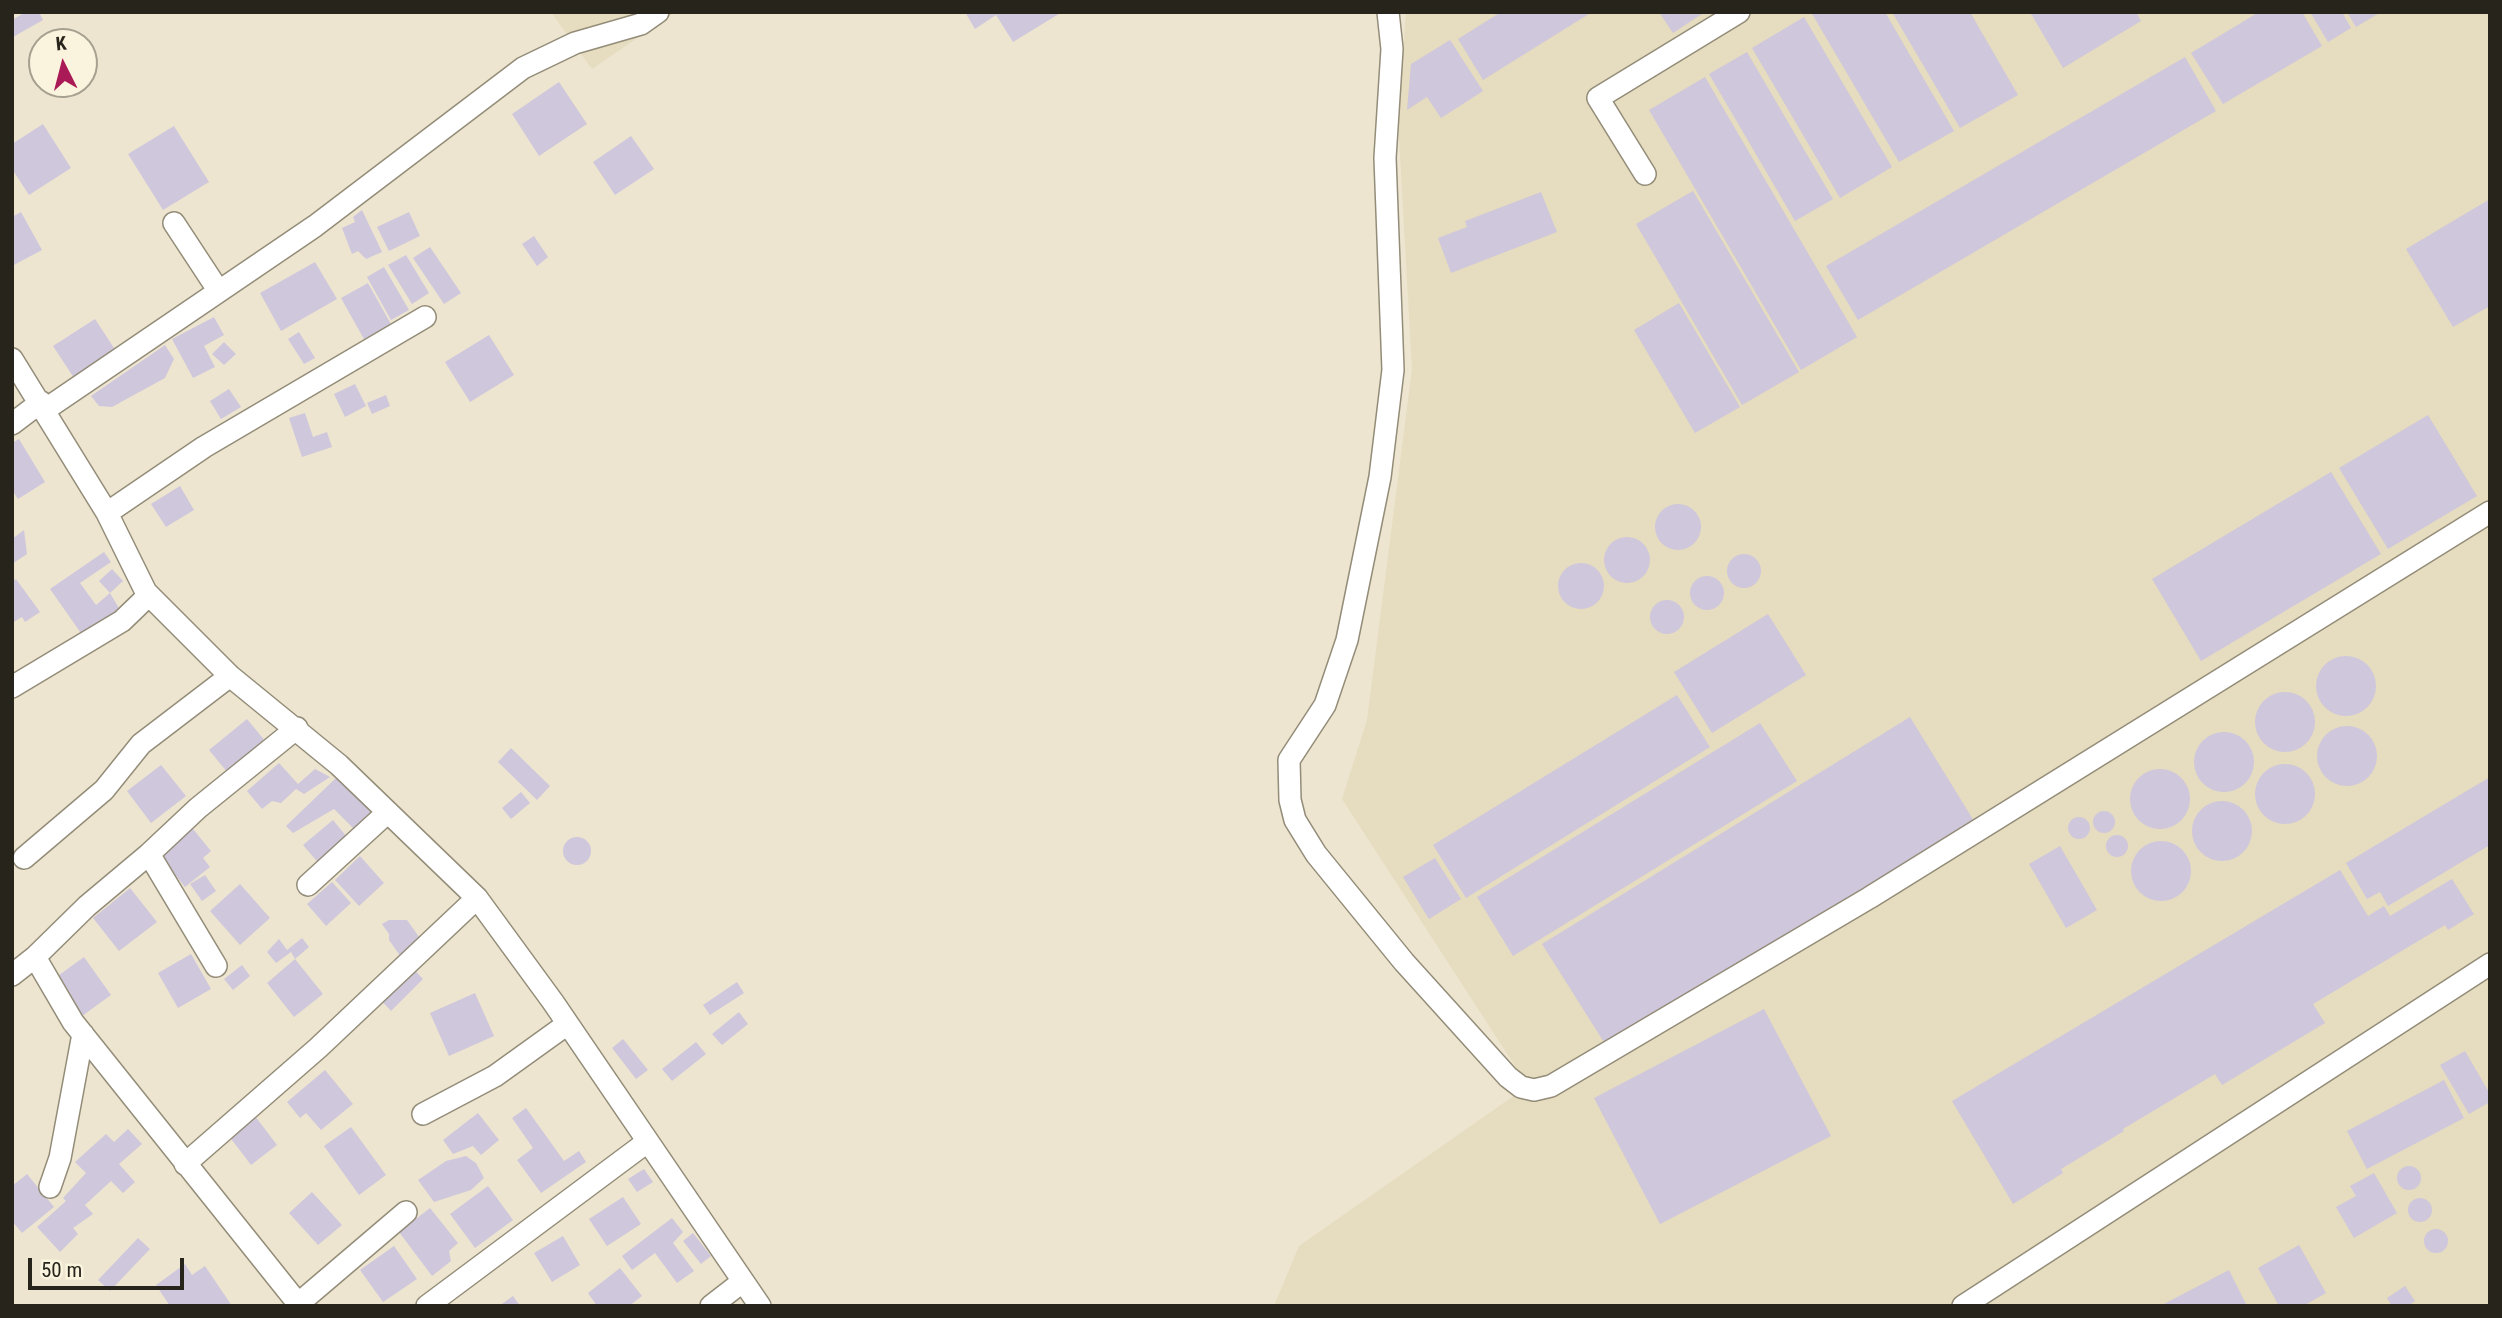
<!DOCTYPE html>
<style>
body{margin:0}
#map{position:relative;width:2502px;height:1318px;overflow:hidden;background:#ede5d0;font-family:"Roboto Condensed",sans-serif}
canvas{display:block}
.frame{position:absolute;inset:0;border:14px solid #27241c;pointer-events:none}
.north{position:absolute;left:28px;top:28px;width:70px;height:70px;box-sizing:border-box;background:#faf3dd;border:2px solid #a6a090;border-radius:50%;rotate:354deg;font-size:19px;font-weight:700;line-height:28px;text-align:center;color:#27241c}
.north::after{content:'';display:block;margin:auto;width:24px;height:32px;background:#a91a57;clip-path:polygon(50% 0,100% 100%,50% 72%,0 100%)}
.scale{position:absolute;left:28px;top:1258px;width:156px;height:32px;box-sizing:border-box;border:4px solid #27241c;border-top:0;padding-left:9px;font-size:21px;line-height:24px;white-space:nowrap;color:#27241c;-webkit-text-stroke:5px #faf3dd;paint-order:stroke}
</style>
<div id="map">
<canvas width="2502" height="1318"></canvas>
<div class="frame"></div>
<div class="north">K</div>
<div class="scale">50 m</div>
</div>
<script>
const g = document.querySelector('canvas').getContext('2d');
g.lineJoin = 'round';
function paint(path, color) { g.fillStyle = color; g.fill(path, 'evenodd'); }
const poly = rows => new Path2D(rows.map(r => 'M' + r).join(''));
function strokePath(path, color, width, dash) { g.strokeStyle = color; g.lineWidth = width; g.lineCap = dash ? 'butt' : 'round'; g.setLineDash(dash || []); g.stroke(path); }
paint(poly([
 [551,12,675,12,592,69],
 [1406,12,2490,12,2490,1306,1274,1306,1299,1246,1528,1086,1342,799,1367,720,1412,369,1398,120]
]), '#e6dcbf');
paint(poly([
 [26,12,39,12,43,20,13,37,12,20],
 [965,12,1062,12,1013,42,996,15,975,29],
 [1501,12,1592,12,1483,80,1458,39],
 [1659,12,1705,12,1673,33],
 [1811,12,1885,12,1954,131,1899,162],
 [1892,12,1970,12,2018,95,1960,128],
 [2030,12,2136,12,2141,21,2063,68],
 [2259,12,2302,12,2322,46,2223,104,2191,53],
 [2310,12,2342,12,2351,28,2328,42],
 [2347,12,2381,12,2356,27],
 [1804,17,1892,167,1840,198,1752,48],
 [1450,40,1483,91,1441,118,1427,97,1407,110,1411,64],
 [1747,52,1833,199,1795,221,1709,74],
 [2185,57,2216,111,1858,320,1826,266],
 [1705,77,1857,337,1801,370,1649,110],
 [559,82,587,124,539,156,512,114],
 [43,124,71,168,29,195,12,169,12,144],
 [174,126,209,182,163,210,128,154],
 [631,136,654,169,615,195,593,162],
 [1693,191,1799,372,1742,405,1636,224],
 [1541,192,1557,232,1451,273,1438,238,1467,227,1465,221],
 [2490,199,2490,306,2453,327,2406,249],
 [362,210,382,252,366,259,358,251,352,254,342,228,355,222,353,217],
 [21,212,42,250,12,266,12,217],
 [409,212,420,236,389,251,377,227],
 [534,236,548,257,537,266,522,244],
 [430,247,461,293,444,304,413,258],
 [406,255,429,293,412,304,388,265],
 [315,262,337,299,281,331,260,293],
 [384,267,409,310,391,320,367,277],
 [368,283,392,326,365,341,341,298],
 [1679,303,1740,407,1695,433,1634,330],
 [214,317,224,335,204,346,215,367,193,378,172,339],
 [95,319,116,351,74,378,53,346],
 [299,332,315,358,304,364,288,339],
 [489,335,514,375,470,402,445,362],
 [224,342,236,354,224,365,212,354],
 [165,345,174,359,165,378,112,407,99,406,91,396],
 [355,384,366,406,345,417,334,394],
 [229,389,241,407,221,419,210,401],
 [386,395,390,406,372,414,367,403],
 [305,413,313,437,327,432,332,447,302,457,289,418],
 [2428,415,2477,496,2388,549,2339,468],
 [19,439,45,482,18,499,12,490,12,443],
 [2331,472,2381,554,2201,661,2152,579],
 [180,486,194,510,166,527,151,504],
 '1655 527a23 23 0 1 1 46 0a23 23 0 1 1-46 0Z',
 [24,530,27,554,12,564,12,539],
 '1604 560a23 23 0 1 1 46 0a23 23 0 1 1-46 0Z',
 [104,552,111,562,80,583,96,605,110,593,120,610,83,636,50,589],
 '1727 571a17 17 0 1 1 34 0a17 17 0 1 1-34 0Z',
 '1558 586a23 23 0 1 1 46 0a23 23 0 1 1-46 0Z',
 [112,569,123,581,110,593,99,581],
 '1690 593a17 17 0 1 1 34 0a17 17 0 1 1-34 0Z',
 [16,579,40,612,25,622,22,617,12,623,12,582],
 '1650 617a17 17 0 1 1 34 0a17 17 0 1 1-34 0Z',
 [1768,614,1806,675,1712,733,1674,672],
 '2316 686a30 30 0 1 1 60 0a30 30 0 1 1-60 0Z',
 '2255 722a30 30 0 1 1 60 0a30 30 0 1 1-60 0Z',
 [1677,695,1710,747,1466,898,1433,845],
 [1910,717,1974,821,1607,1047,1542,944],
 [247,719,266,742,228,773,209,750],
 [1760,723,1797,781,1513,956,1477,897],
 '2317 756a30 30 0 1 1 60 0a30 30 0 1 1-60 0Z',
 '2194 762a30 30 0 1 1 60 0a30 30 0 1 1-60 0Z',
 [511,748,550,786,537,800,498,762],
 [279,763,298,784,315,769,330,777,304,794,296,789,281,803,272,801,262,809,247,791],
 '2255 794a30 30 0 1 1 60 0a30 30 0 1 1-60 0Z',
 [161,765,186,796,151,823,127,791],
 '2130 799a30 30 0 1 1 60 0a30 30 0 1 1-60 0Z',
 [338,776,372,811,354,829,334,809,293,833,286,826],
 [2490,777,2490,845,2388,906,2380,892,2367,899,2346,863],
 [521,792,530,803,511,819,502,808],
 '2192 831a30 30 0 1 1 60 0a30 30 0 1 1-60 0Z',
 '2093 822a11 11 0 1 1 22 0a11 11 0 1 1-22 0Z',
 '2068 828a11 11 0 1 1 22 0a11 11 0 1 1-22 0Z',
 [333,820,351,842,321,866,303,845],
 [193,829,211,851,203,858,210,867,185,887,160,856],
 '2106 846a11 11 0 1 1 22 0a11 11 0 1 1-22 0Z',
 '563 851a14 14 0 1 1 28 0a14 14 0 1 1-28 0Z',
 '2131 871a30 30 0 1 1 60 0a30 30 0 1 1-60 0Z',
 [2060,846,2097,910,2066,928,2029,864],
 [360,856,384,883,359,906,335,880],
 [1435,858,1461,899,1429,919,1403,877],
 [2340,870,2368,916,2384,906,2390,916,2452,879,2474,914,2448,930,2445,925,2313,1004,2325,1023,2222,1085,2215,1074,2123,1129,2124,1131,2061,1169,2063,1173,2013,1204,1952,1101],
 [205,875,216,891,202,901,190,884],
 [332,882,351,903,326,926,307,904],
 [240,884,270,918,240,945,210,911],
 [130,888,157,922,119,951,93,918],
 [389,920,407,920,422,941,401,957,389,940,389,934,382,924],
 [302,938,309,947,295,959,323,994,294,1017,267,983,295,959,291,952,276,963,267,952,279,939,287,950],
 [191,954,211,989,178,1008,158,973],
 [84,957,111,995,82,1016,55,978],
 [242,965,250,976,233,990,224,979],
 [410,965,423,979,391,1011,378,997],
 [737,982,744,993,710,1015,703,1005],
 [475,993,494,1036,449,1056,430,1013],
 [1764,1009,1831,1136,1660,1224,1594,1098],
 [739,1012,748,1024,722,1045,712,1034],
 [623,1039,648,1070,636,1079,612,1048],
 [696,1042,706,1054,672,1081,662,1069],
 [2465,1051,2490,1094,2490,1102,2469,1114,2440,1065],
 [325,1070,353,1104,321,1130,306,1113,300,1118,287,1102],
 [2444,1080,2464,1118,2367,1169,2347,1131],
 [526,1108,564,1161,579,1151,586,1162,541,1193,517,1160,533,1148,512,1118],
 [478,1113,499,1140,481,1155,473,1146,453,1154,443,1140],
 [255,1116,277,1145,251,1165,229,1136],
 [351,1127,386,1175,359,1195,324,1146],
 [128,1129,142,1144,119,1164,135,1182,123,1193,111,1181,85,1205,93,1214,73,1228,78,1234,60,1252,37,1227,66,1201,63,1198,86,1173,75,1162,106,1134,114,1142],
 [466,1156,476,1163,484,1178,471,1190,434,1202,418,1180,446,1161],
 '2397 1178a12 12 0 1 1 24 0a12 12 0 1 1-24 0Z',
 [644,1169,653,1182,637,1192,628,1179],
 [2374,1173,2397,1213,2354,1238,2336,1207,2356,1196,2350,1186],
 [27,1174,54,1207,22,1233,12,1221,12,1186],
 [488,1186,513,1220,475,1248,450,1214],
 [312,1192,342,1225,318,1245,289,1213],
 [623,1197,641,1224,607,1246,589,1219],
 '2408 1210a12 12 0 1 1 24 0a12 12 0 1 1-24 0Z',
 [430,1208,458,1243,449,1251,451,1261,432,1276,399,1232],
 [672,1218,683,1232,673,1243,694,1271,677,1283,655,1253,632,1270,622,1256],
 '2424 1241a12 12 0 1 1 24 0a12 12 0 1 1-24 0Z',
 [693,1233,711,1256,701,1264,683,1241],
 [563,1236,580,1265,552,1282,534,1253],
 [138,1238,150,1249,110,1291,98,1280],
 [2299,1245,2326,1293,2303,1306,2279,1306,2258,1268],
 [394,1246,417,1279,383,1302,360,1270],
 [185,1264,192,1275,205,1266,232,1306,170,1306,156,1285],
 [620,1268,642,1296,629,1306,597,1306,588,1293],
 [2229,1270,2247,1306,2160,1306],
 [2405,1286,2415,1301,2408,1306,2392,1306,2387,1298],
 [513,1296,520,1306,499,1306]
]), '#cfc7dc');
const minor = poly([
 [1388,12,1392,49,1385,158,1393,370,1380,477,1347,640,1325,705,1289,760,1290,800,1295,820,1316,854,1404,962,1508,1077,1521,1087,1534,1090,1551,1086,1869,898,2490,512],
 [1645,174,1598,98,1739,12],
 [174,223,218,290],
 [12,359,107,513,146,592,230,676,339,765,477,898,553,1002,760,1306],
 [46,409,315,226,523,68,575,43,641,24,658,12],
 [12,424,41,402],
 [107,513,204,447,425,317],
 [12,687,122,621,149,595],
 [149,854,87,906,35,957,73,1022,300,1306],
 [24,858,104,790,141,744,230,676],
 [308,885,388,812],
 [216,966,149,854,198,808,297,728],
 [12,975,35,957],
 [423,1114,495,1076,566,1025],
 [185,1164,318,1048,477,898],
 [50,1187,60,1158,83,1034],
 [298,1304,406,1212],
 [427,1306,647,1142],
 [711,1306,742,1282],
 [1963,1306,2490,964]
]);
strokePath(minor, '#938c78', 24);
strokePath(minor, '#fff', 21);
</script>
